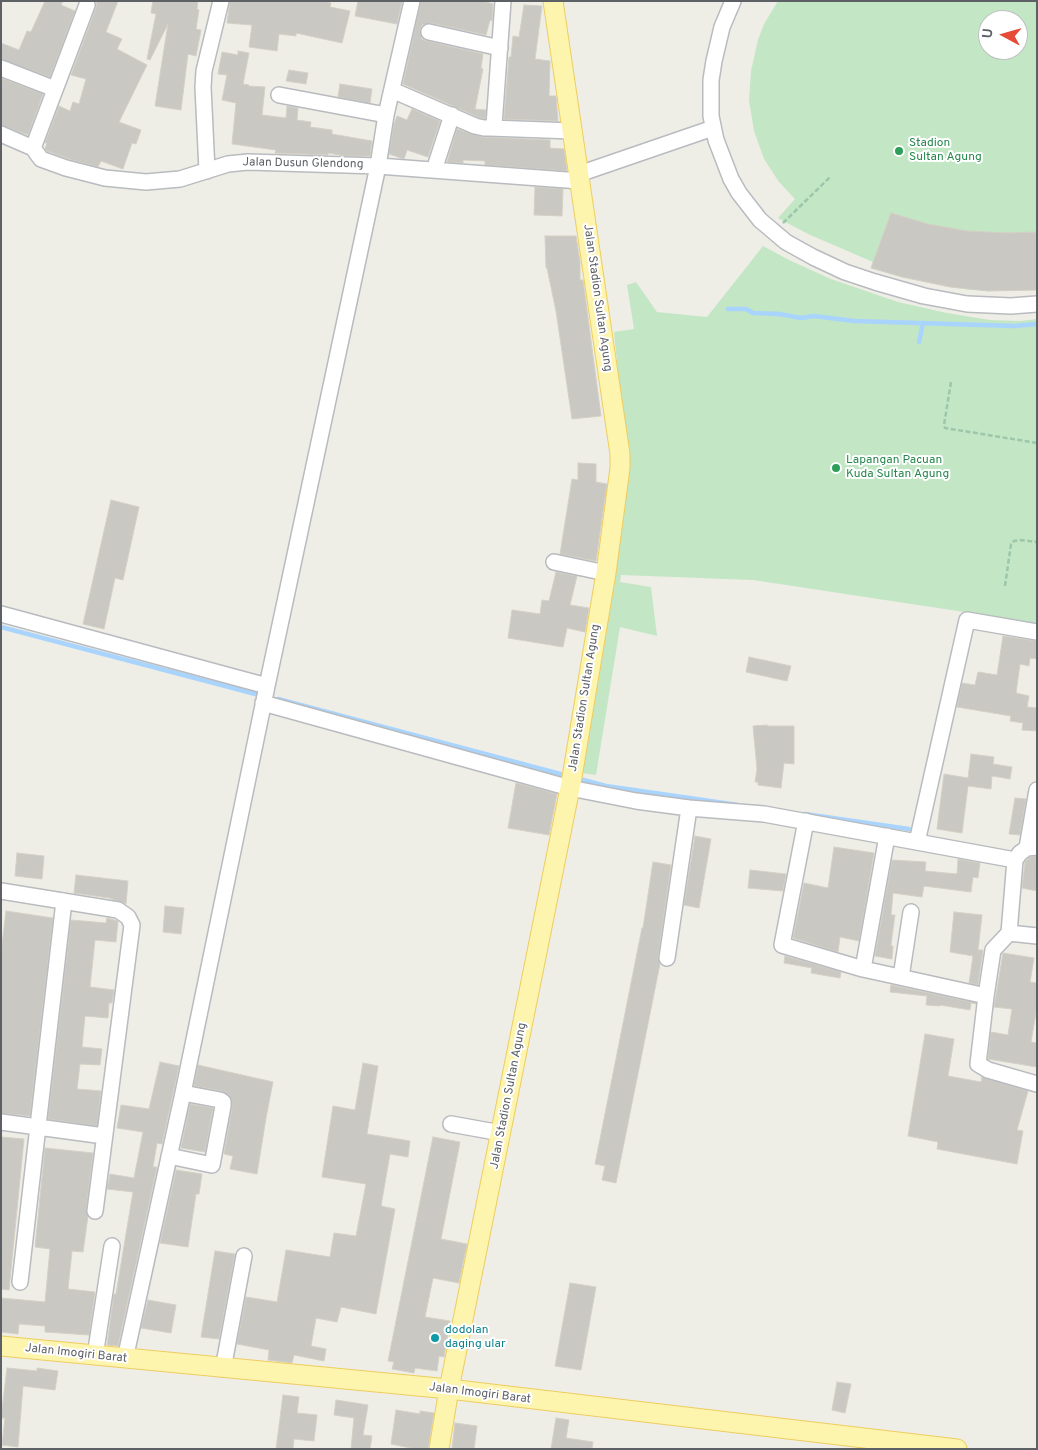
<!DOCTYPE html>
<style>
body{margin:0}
#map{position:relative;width:1038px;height:1450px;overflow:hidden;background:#efeee6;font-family:Overpass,sans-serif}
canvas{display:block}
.frame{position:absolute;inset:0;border:2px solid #5d6166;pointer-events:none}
.north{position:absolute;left:978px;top:10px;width:50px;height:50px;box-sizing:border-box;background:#fff;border:1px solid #bec0c2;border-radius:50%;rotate:276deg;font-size:14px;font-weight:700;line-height:20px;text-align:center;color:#5d6166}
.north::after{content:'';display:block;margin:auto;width:18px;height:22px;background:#e54b36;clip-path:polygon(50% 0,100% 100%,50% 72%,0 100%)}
</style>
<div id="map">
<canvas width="1038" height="1450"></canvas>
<div class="frame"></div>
<div class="north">U</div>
</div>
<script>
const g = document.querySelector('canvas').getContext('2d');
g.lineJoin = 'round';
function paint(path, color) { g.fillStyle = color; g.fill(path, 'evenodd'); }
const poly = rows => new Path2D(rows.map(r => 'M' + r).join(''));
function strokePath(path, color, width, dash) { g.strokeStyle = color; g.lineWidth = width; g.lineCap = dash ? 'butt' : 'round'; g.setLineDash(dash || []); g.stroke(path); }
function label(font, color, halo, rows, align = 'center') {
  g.font = font + ' Overpass,sans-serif'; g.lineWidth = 4; g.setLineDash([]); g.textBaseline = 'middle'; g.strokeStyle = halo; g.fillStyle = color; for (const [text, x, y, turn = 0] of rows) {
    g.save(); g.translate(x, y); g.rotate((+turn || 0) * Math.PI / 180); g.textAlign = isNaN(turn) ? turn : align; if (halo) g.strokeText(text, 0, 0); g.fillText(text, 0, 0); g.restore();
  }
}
paint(poly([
 [778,1,1037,1,1037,290,1011,291,969,290,902,277,871,268,873,262,808,234,778,218,795,199,779,182,764,159,754,131,749,100,751,71,758,40,764,24],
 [988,20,1018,20,1018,50,988,50],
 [763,246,789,260,831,279,898,302,947,313,990,320,1020,321,1037,319,1037,623,753,580,621,575,620,582,651,587,657,636,620,627,596,775,582,773,628,471,614,332,634,329,627,285,636,282,657,312,707,317]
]), '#c3e6c5');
strokePath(poly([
 [728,309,746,309,753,313,779,314,801,318,814,316,854,321,1014,326,1037,324],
 [919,342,923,323],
 [1,627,263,696],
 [278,699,568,776],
 [576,778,606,786,738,805],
 [805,814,909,829]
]), '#a8d4fd', 4.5);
const building = poly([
 [45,1,63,1,61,5,75,11,50,77,1,59,1,43,19,50,27,31,31,32,45,1],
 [97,1,118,1,106,32,122,39,117,49,147,65,119,122,141,130,136,144,132,143,123,169,101,161,98,167,69,159,47,151,45,149,47,143,45,143,59,106,70,111,73,102,79,104,86,79,71,75,96,8,97,1],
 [153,1,198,1,197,9,199,10,196,29,201,30,196,56,188,54,181,110,155,106,168,24,150,60,147,59,156,14,151,13,153,1],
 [230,1,325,1,331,3,330,7,350,11,342,43,296,33,296,36,279,34,277,51,249,47,252,25,227,23,230,1],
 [358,1,402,1,397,24,355,16,358,1],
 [421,1,483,1,493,4,492,21,490,20,486,35,431,23,422,25,420,30,422,39,427,41,483,54,481,68,483,69,475,109,486,110,485,119,478,117,403,84,421,1],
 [524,5,542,6,535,59,550,61,549,96,556,96,558,121,504,119,509,57,511,57,513,36,519,37,524,5],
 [238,51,249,53,243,84,249,85,248,86,265,87,262,115,286,118,287,106,298,108,297,120,311,122,310,127,332,130,332,134,372,141,370,156,345,156,328,153,328,155,275,153,276,150,232,144,236,103,222,100,227,75,218,74,222,52,238,55,238,51],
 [289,70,308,73,306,84,286,81,289,70],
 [1,78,43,94,28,135,1,125,1,78],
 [340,84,372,89,370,103,338,97,340,84],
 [412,109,440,121,428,157,407,150,404,159,389,154,394,124,397,116,407,120,412,109],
 [457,129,482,137,550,140,550,148,564,149,567,171,485,165,485,161,463,160,463,163,447,162,457,129],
 [535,187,563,189,562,216,534,215,535,187],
 [891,213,928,224,967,231,1009,233,1037,232,1037,290,988,291,950,287,902,277,871,268,891,213],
 [545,236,576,236,580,262,580,280,583,280,601,416,572,419,556,311,547,268,546,268,545,236],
 [578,463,596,464,596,482,607,484,596,561,560,554,572,479,578,480,578,463],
 [111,500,139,507,123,580,115,578,104,629,83,624,111,500],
 [556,572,577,576,570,605,589,608,585,632,567,628,563,647,508,638,512,610,540,614,542,600,549,601,556,572],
 [1003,636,1037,641,1037,659,1030,658,1029,666,1020,664,1016,693,1029,696,1027,707,1037,708,1037,731,1022,730,1023,723,1010,721,1011,716,957,707,962,683,975,685,978,672,997,675,1003,636],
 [749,657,791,666,787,681,746,672,749,657],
 [767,725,767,726,794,726,794,764,784,763,781,788,758,785,758,782,755,782,757,769,753,726,767,725],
 [971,754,994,757,993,764,1012,767,1010,779,992,776,991,789,968,786,962,833,937,829,944,774,968,778,971,754],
 [516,783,557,794,549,835,508,828,516,783],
 [1015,798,1026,799,1020,835,1009,834,1015,798],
 [695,836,711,839,699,908,684,905,695,836],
 [834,847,874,853,859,941,840,937,838,952,793,938,804,883,828,888,834,847],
 [17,853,44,856,42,879,15,876,17,853],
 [1037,856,1037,891,1022,888,1025,862,1030,857,1037,856],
 [958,859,980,863,978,878,973,877,971,892,924,886,922,897,893,893,891,915,895,915,892,937,891,946,893,946,892,959,875,956,892,860,926,862,925,871,957,874,958,859],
 [653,862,671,865,658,957,660,964,616,1183,602,1180,605,1166,595,1164,642,928,643,928,653,862],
 [750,870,786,874,783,891,748,888,750,870],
 [76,875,128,881,126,904,109,898,74,893,76,875],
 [165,906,184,908,181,934,163,932,165,906],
 [6,911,53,918,30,1116,1,1113,1,953,6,911],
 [954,912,982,915,978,950,983,950,978,985,969,983,973,956,950,952,954,912],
 [107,918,118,921,116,942,95,940,90,987,114,990,112,1003,109,1003,108,1018,85,1016,82,1047,102,1049,100,1065,80,1064,77,1089,101,1091,97,1126,48,1119,71,920,106,923,107,918],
 [1003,953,1034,958,1030,982,1037,983,1037,1007,1031,1042,1037,1043,1037,1067,988,1059,991,1032,1008,1035,1012,1009,994,1007,1003,953],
 [785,956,841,972,840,978,811,973,812,968,784,963,785,956],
 [891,985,976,1003,976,1004,971,1003,970,1010,940,1005,940,1006,926,1005,927,996,890,992,891,985],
 [925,1034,954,1039,948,1076,981,1082,982,1077,1028,1091,1017,1130,1023,1131,1017,1164,937,1149,938,1142,908,1136,925,1034],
 [160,1062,179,1066,162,1144,157,1143,153,1167,157,1167,118,1346,107,1345,114,1294,116,1294,133,1192,107,1189,110,1174,134,1178,143,1132,117,1128,121,1105,149,1109,160,1062],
 [363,1063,378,1066,367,1134,410,1141,408,1157,390,1154,381,1206,395,1209,376,1314,341,1307,337,1322,316,1318,311,1346,326,1349,324,1361,294,1355,292,1363,268,1360,269,1350,237,1344,246,1297,277,1302,286,1250,330,1257,334,1233,356,1236,366,1184,322,1177,333,1106,355,1110,363,1063],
 [198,1065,273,1082,266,1118,257,1174,230,1169,233,1156,224,1154,232,1108,231,1098,222,1091,194,1086,198,1065],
 [190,1104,213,1108,205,1152,181,1148,190,1104],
 [1,1137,24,1139,9,1290,1,1289,1,1137],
 [433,1137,460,1142,441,1239,467,1244,459,1283,433,1278,425,1317,450,1321,444,1357,439,1356,437,1371,415,1368,414,1373,392,1369,394,1362,388,1361,433,1137],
 [45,1148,93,1153,86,1210,88,1216,83,1252,72,1251,68,1289,95,1292,89,1335,45,1332,45,1326,19,1324,18,1334,1,1332,1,1298,45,1302,50,1249,35,1247,45,1148],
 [176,1170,202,1174,199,1194,196,1194,188,1247,160,1243,176,1170],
 [215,1251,235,1254,219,1339,201,1337,215,1251],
 [570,1283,596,1287,581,1370,555,1366,570,1283],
 [148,1300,176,1305,171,1333,141,1328,148,1300],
 [7,1368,37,1371,37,1368,58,1371,55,1390,23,1386,18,1447,2,1445,5,1418,1,1418,7,1368],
 [837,1382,851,1384,845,1413,832,1410,837,1382],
 [283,1395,299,1397,297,1413,317,1415,314,1441,294,1439,293,1449,276,1449,283,1395],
 [336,1400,368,1405,363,1435,372,1436,370,1449,351,1449,354,1418,334,1415,336,1400],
 [396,1410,420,1414,420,1411,434,1413,428,1449,415,1449,391,1444,396,1410],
 [556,1418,569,1420,566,1438,593,1442,592,1449,551,1449,556,1418],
 [455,1423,477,1426,474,1449,452,1448,455,1423]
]);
paint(building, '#cac8c3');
strokePath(building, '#d4d0c4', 1);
const minor = poly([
 [733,1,722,27,714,61,711,80,711,116,716,140,731,179,739,193,760,220,786,242,813,257,845,272,875,282,924,296,967,304,1011,306,1037,304],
 [429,32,500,48],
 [1,68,55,89],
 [392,90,475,126,484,128,490,128,494,125,503,1],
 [279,95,386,115],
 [490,128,573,131],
 [1,134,33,148,41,159,66,168,105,178,146,182,180,179,228,164,248,162,378,166,580,181],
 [33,148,87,5],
 [434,170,452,115],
 [207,171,203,87,204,71,221,1],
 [579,174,713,128],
 [554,562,606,573],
 [1,614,267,686],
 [263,703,570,788,636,801,689,808,764,814,1015,860,1020,853,1027,848,1037,847],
 [806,821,782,945,863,969,986,996],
 [917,842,967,620,1037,632],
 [1027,848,1037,790],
 [1015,860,1009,933,993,950,986,996,978,1064,988,1070,1037,1084],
 [1,891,118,910,128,917,132,925,95,1211],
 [1009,933,1037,936],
 [667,958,689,808],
 [863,969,887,836],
 [901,977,911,912],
 [1,1122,104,1136],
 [451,1124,501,1133],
 [169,1156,212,1165,223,1106,223,1102,220,1100,183,1093],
 [20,1282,64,901],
 [95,1356,112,1246],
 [125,1359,183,1093,267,686,378,166,386,115,412,1],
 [223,1369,244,1256]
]);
const major = poly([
 [1,1346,449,1389,957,1449],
 [439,1449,449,1389,571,783,606,573,620,468,620,454,553,1]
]);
strokePath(minor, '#b8bbbf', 18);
strokePath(major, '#eecd60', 21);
strokePath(poly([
 [783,223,830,177],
 [951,382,944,425,945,428,1037,443],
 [1005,586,1011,544,1014,541,1021,540,1037,542]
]), '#9cc7aa', 2.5, [5, 2.5]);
strokePath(minor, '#fff', 15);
strokePath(major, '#fdf4ad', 19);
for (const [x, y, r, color] of [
 [899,151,5,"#2e9e5b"],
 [836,468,5,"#2e9e5b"],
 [435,1338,5,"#0f9aa8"]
]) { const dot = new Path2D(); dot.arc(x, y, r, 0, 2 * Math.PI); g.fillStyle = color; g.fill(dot); strokePath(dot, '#fff', 2); }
label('12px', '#27864d', '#fff', [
 ["Stadion",909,144],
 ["Sultan Agung",909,158],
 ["Lapangan Pacuan",846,461],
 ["Kuda Sultan Agung",846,475]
], 'left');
label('12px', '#5d6166', '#fff', [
 ["Jalan Dusun Glendong",303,164,1],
 ["Jalan Stadion Sultan Agung",597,298,82],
 ["Jalan Stadion Sultan Agung",585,698,-81],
 ["Jalan Stadion Sultan Agung",509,1096,-79],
 ["Jalan Imogiri Barat",76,1354,6],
 ["Jalan Imogiri Barat",480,1394,7]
]);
label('12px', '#0d838f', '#fff', [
 ["dodolan",445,1331],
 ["daging ular",445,1345]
], 'left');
</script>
